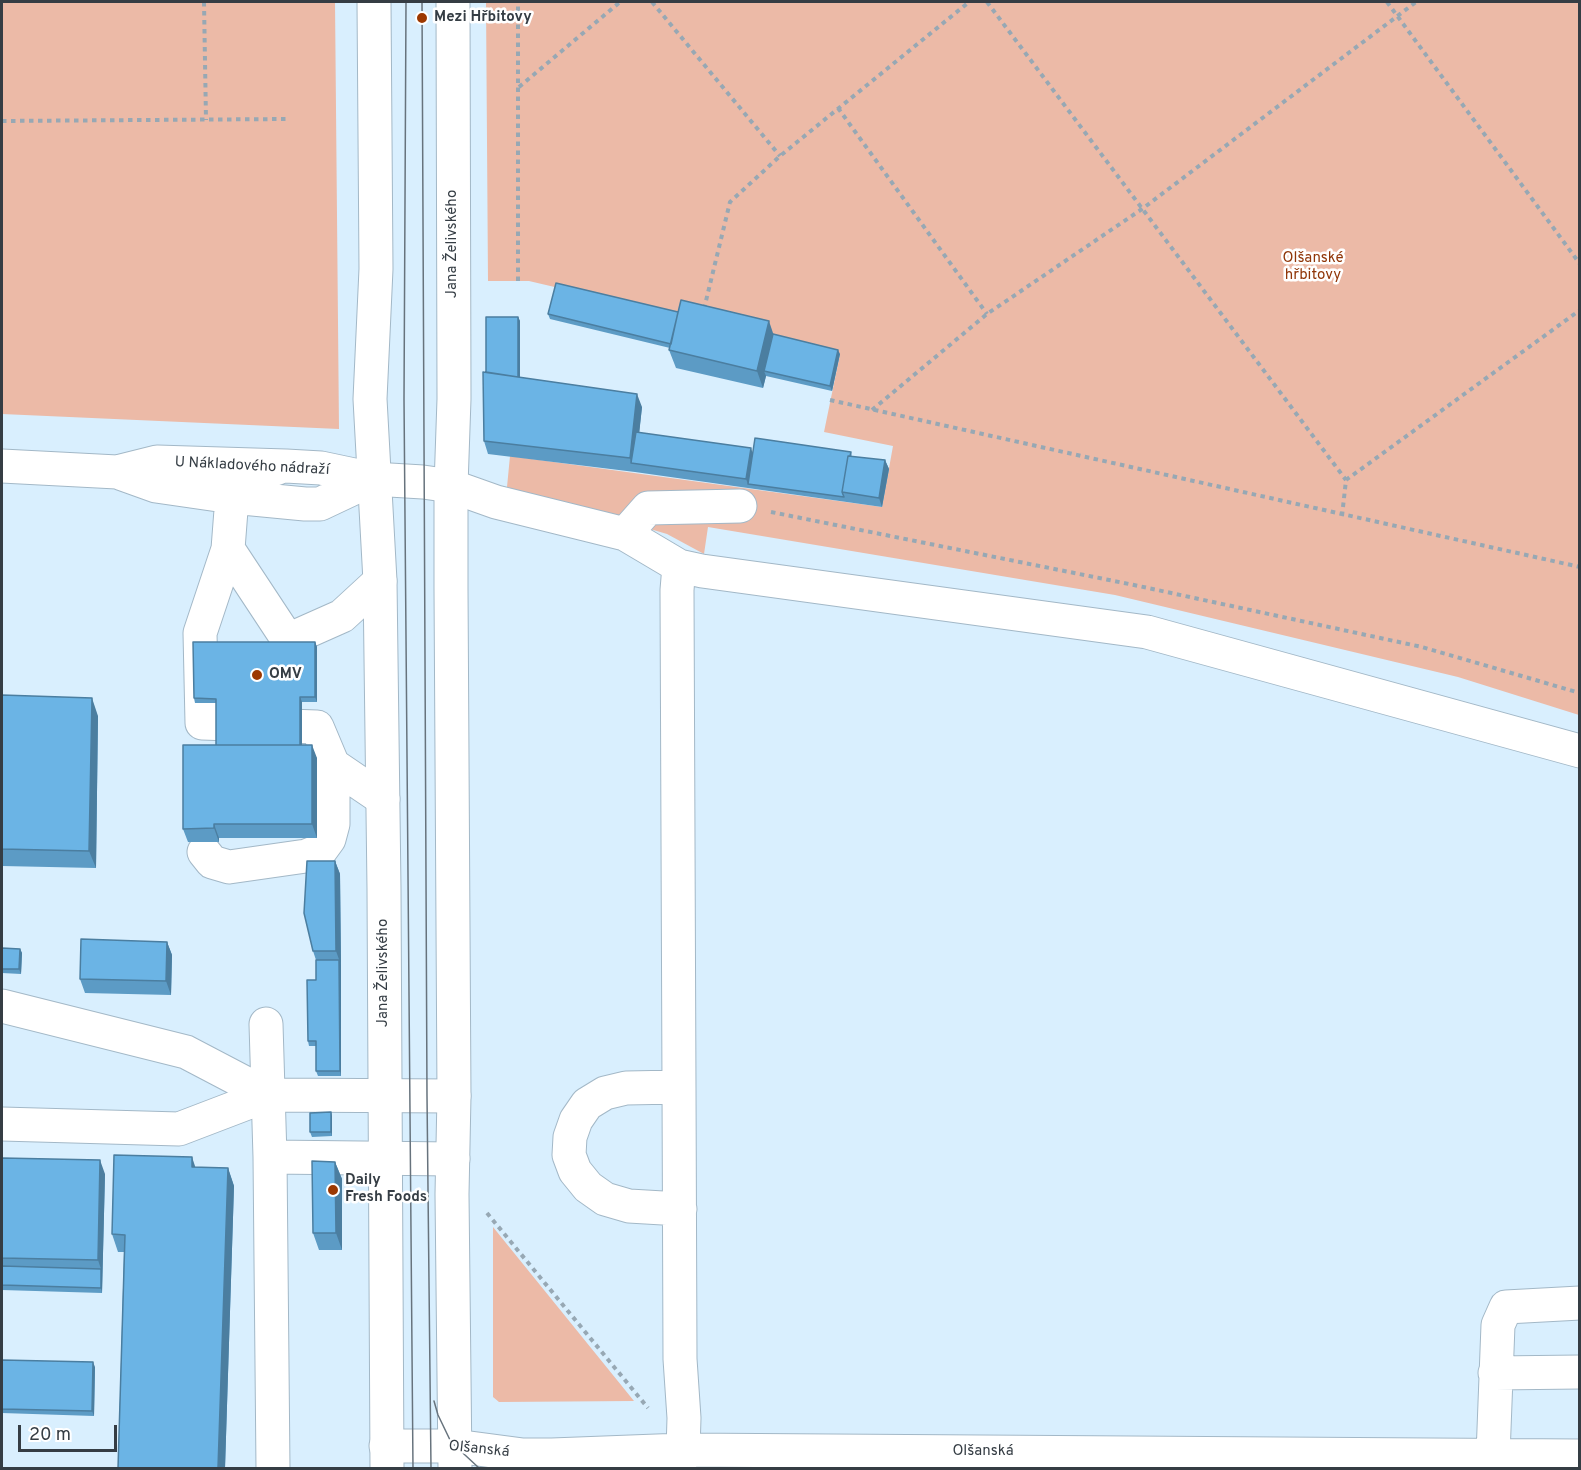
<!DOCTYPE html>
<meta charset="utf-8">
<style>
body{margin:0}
#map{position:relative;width:1581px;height:1470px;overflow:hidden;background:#d9effe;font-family:Overpass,sans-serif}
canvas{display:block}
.frame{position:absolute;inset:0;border:3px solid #353d44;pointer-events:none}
.scale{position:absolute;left:18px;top:1425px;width:99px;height:27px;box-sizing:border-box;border:3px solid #353d44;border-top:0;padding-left:8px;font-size:18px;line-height:21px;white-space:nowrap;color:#353d44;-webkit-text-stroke:4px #fff;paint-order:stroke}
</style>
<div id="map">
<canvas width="1581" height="1470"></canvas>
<div class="frame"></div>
<div class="scale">20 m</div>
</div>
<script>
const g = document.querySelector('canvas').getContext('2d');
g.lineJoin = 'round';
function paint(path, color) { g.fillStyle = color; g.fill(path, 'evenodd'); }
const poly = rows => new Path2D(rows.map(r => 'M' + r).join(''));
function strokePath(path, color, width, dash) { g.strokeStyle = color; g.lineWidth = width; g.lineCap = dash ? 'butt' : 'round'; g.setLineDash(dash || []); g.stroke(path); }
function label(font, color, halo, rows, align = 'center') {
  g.font = font + ' Overpass,sans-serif'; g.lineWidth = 5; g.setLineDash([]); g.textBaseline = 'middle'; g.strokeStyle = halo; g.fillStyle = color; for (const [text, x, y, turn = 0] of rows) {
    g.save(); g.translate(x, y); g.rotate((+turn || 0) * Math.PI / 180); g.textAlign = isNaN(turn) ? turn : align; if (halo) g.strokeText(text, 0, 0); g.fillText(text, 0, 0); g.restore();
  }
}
paint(poly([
 [2,2,335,2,339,429,2,414],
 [486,2,1579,2,1579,715,1458,677,1115,595,708,527,704,554,667,534,507,487,510,456,882,507,893,446,824,432,840,354,529,281,488,281],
 [493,1227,634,1401,499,1402,493,1397]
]), '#ecbaa7');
const minor = poly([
 [2,466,117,472,157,462,286,466,321,468,373,479,423,482,451,486,496,502,625,534,679,566,702,571,1147,632,1580,751],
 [278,468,247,479,232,497,228,549,200,633,202,723,317,727,333,765,383,799],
 [117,472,156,486,232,497,305,504,320,504,373,479],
 [625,534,648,508,740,506],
 [228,549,288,640,284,688],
 [679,566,677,590,679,1087,680,1359,684,1418,683,1450,679,1468],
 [288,640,342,616,380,581],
 [204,852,212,862,229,867,306,856,321,850,329,839,333,824,333,765],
 [2,1006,186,1052,268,1095],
 [266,1024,270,1157,273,1468],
 [679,1087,626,1088,605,1093,587,1104,576,1120,570,1137,569,1155,575,1171,588,1187,605,1199,629,1206,680,1209],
 [2,1124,179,1129,268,1095,454,1096],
 [270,1157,453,1159],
 [1495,1373,1580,1372],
 [386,1446,455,1446,523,1455,552,1455,683,1450,1580,1456],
 [1493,1455,1498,1325,1506,1307,1580,1303]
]);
const major = poly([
 [374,2,376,269,370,399,380,581,384,889,387,1468],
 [453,2,454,399,451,486,451,588,454,1096,452,1194,455,1468]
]);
strokePath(minor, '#a3b8c7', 35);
strokePath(major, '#a3b8c7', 35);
strokePath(poly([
 [204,2,206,120],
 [652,2,780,156],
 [987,2,1346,480],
 [1387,2,1580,264],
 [519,87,620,2],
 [838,108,987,314],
 [2,121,289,119],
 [518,281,518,2],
 [704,309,730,202,780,156,969,2],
 [830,400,1580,567],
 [872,410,987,314,1142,209,1416,2],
 [771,512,1134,585,1422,647,1580,693],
 [1342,516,1346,480,1580,310],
 [487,1213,648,1408]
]), '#97a8b4', 4, [4.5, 4.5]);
strokePath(minor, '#fff', 33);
strokePath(major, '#fff', 33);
strokePath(poly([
 [406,2,404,399,413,1468],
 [422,2,427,1096,431,1468],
 [434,1401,438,1415,451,1442,479,1468]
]), '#67737d', 1.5);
paint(poly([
 [548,314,773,334,840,354,832,391,766,376,763,388,676,368,669,350,670,348,550,319],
 [518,317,520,321,520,377,642,407,639,433,753,453,851,452,852,457,885,460,889,469,882,507,635,472,488,454,484,441,486,372],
 [315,642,317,647,317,702,302,702,302,745,317,758,317,838,219,838,219,842,188,842,183,829,216,745,216,703,195,703,194,698],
 [2,695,98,716,96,868,2,866],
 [335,861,340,874,341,965,341,1076,318,1076,316,1071,316,1046,309,1046,308,1041,316,980,316,960,313,951],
 [167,942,172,955,171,995,85,993,80,979],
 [2,948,20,949,22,953,21,974,2,973],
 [331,1112,332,1117,332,1136,312,1137,310,1132],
 [2,1158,105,1174,102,1293,2,1290],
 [335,1162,342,1179,342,1250,319,1250,313,1233],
 [195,1167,228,1168,234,1186,225,1468,118,1468,124,1252,118,1252,112,1234],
 [2,1360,95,1367,94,1416,2,1413]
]), '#5c9bc5');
paint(poly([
 [518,317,520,321,520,385,518,380],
 [769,321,775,339,764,371,766,376,763,388,757,371],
 [838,350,840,354,832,391,830,386],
 [637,394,642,407,636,463,631,463,630,458],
 [751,448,754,457,748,484,746,479],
 [885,460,889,469,882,507,879,498],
 [315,642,317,647,317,702,315,697],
 [300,697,302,702,302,758,300,753],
 [92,698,98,716,96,868,89,851],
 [312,745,317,758,317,838,312,824],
 [214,824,219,838,219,842,214,828],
 [335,861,340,874,341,965,336,951],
 [167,942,172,955,171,995,166,981],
 [20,949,22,953,21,974,19,969],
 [339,960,341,965,341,1076,340,1071],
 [331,1112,332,1117,332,1136,331,1132],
 [192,1157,198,1175,192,1167],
 [100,1160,105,1174,102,1293,101,1288,101,1269,98,1260],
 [335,1162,342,1179,342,1250,336,1233],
 [228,1168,234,1186,225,1468,218,1468],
 [93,1362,95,1367,94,1416,92,1411]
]), '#4b7ea0');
const building = poly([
 [556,283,678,312,671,344,548,314,556,283],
 [681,300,769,321,757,371,669,350,681,300],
 [486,317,518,317,518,377,486,372,486,317],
 [773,334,838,350,830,386,764,371,773,334],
 [483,372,637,394,630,458,484,441,483,372],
 [636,432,751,448,746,479,631,463,636,432],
 [755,438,851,452,850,456,848,456,842,492,844,497,748,484,755,438],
 [848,456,885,460,879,498,842,492,848,456],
 [193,642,315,642,315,697,300,697,300,745,216,745,216,699,194,698,193,642],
 [2,695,92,698,89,851,2,849,2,695],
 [183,745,312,745,312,824,214,824,214,828,183,829,183,745],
 [307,861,335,861,336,951,313,951,304,913,307,861],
 [81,939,167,942,166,981,80,979,81,939],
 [2,948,20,949,19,969,2,969,2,948],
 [316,960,339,960,340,1071,316,1071,316,1041,308,1041,307,980,316,980,316,960],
 [331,1112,331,1132,310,1132,310,1113,331,1112],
 [114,1155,192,1157,192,1167,228,1168,218,1468,118,1468,125,1235,112,1234,114,1155],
 [2,1158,100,1160,98,1260,2,1258,2,1158],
 [312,1161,335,1162,336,1233,313,1233,312,1161],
 [2,1266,101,1269,101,1288,2,1285,2,1266],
 [2,1360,93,1362,92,1411,2,1409,2,1360]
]);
paint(building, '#6bb4e5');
strokePath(building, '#4b7ea0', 1.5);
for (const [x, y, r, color] of [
 [422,18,6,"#9c3801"],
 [257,675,6,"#9c3801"],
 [333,1190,6,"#9c3801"]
]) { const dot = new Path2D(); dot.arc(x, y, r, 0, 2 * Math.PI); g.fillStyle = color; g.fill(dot); strokePath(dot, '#fff', 2); }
label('bold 15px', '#353d44', '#fff', [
 ["Mezi Hřbitovy",434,18],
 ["OMV",269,675],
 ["Daily",345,1181],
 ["Fresh Foods",345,1198]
], 'left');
label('15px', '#353d44', '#fff', [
 ["Jana Želivského",453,244,-90],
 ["U Nákladového nádraží",252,467,3],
 ["Jana Želivského",384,973,-90],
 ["Olšanská",479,1450,6],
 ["Olšanská",983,1452]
]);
label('15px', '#903608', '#fff', [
 ["Olšanské",1313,259],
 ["hřbitovy",1313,276]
]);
</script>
